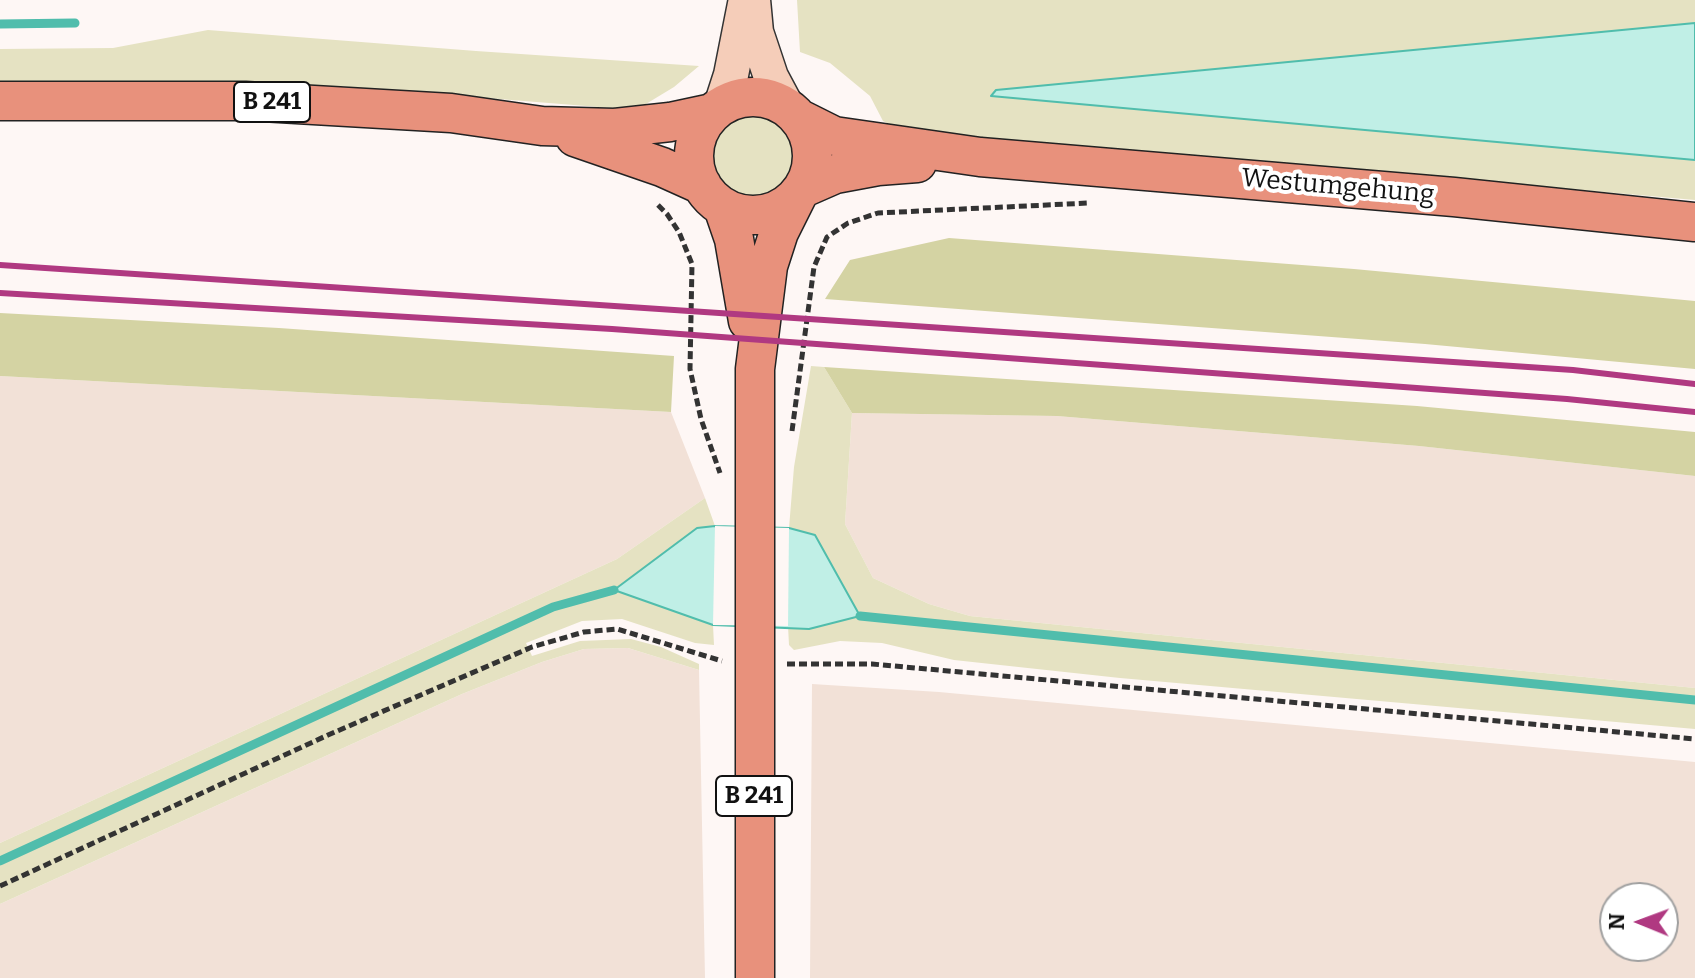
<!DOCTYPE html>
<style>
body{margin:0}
#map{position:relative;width:1695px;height:978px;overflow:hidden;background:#fef7f5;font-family:Bitter,serif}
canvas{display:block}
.north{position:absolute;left:1599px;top:882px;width:80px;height:80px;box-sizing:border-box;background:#fff;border:2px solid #a0a0a0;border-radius:50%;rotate:271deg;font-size:22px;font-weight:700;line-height:32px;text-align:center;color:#111}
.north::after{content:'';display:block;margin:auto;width:28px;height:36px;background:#b03981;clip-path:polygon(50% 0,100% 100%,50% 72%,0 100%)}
</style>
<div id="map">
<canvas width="1695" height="978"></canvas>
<div class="north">N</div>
</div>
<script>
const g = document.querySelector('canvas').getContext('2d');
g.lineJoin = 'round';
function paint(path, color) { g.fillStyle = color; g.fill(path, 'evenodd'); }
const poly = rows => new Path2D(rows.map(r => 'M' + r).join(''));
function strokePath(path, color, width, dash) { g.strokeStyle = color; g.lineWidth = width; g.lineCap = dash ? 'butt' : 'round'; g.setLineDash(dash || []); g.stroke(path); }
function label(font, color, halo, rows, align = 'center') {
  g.font = font + ' Bitter,serif'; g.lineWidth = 8; g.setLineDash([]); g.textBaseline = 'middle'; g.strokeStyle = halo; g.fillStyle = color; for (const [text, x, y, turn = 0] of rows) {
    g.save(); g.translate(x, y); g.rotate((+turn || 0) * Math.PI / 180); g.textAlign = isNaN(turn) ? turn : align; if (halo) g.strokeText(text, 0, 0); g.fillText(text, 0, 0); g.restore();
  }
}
paint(poly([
 [0,376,671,412,705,498,617,559,0,843],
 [852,413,1057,416,1419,446,1695,476,1695,688,970,616,929,604,873,578,845,524],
 [628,648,699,670,705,978,0,978,0,904,462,694,542,662,584,649],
 [812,684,939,692,1695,762,1695,978,810,978],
 [1615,898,1663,898,1663,946,1615,946]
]), '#f2e1d7');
paint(poly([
 [797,0,1695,0,1695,200,901,130,883,121,870,96,830,63,800,52],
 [208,30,476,51,699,66,674,87,636,110,337,86,0,84,0,49,113,48],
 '709 156a44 44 0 1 1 88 0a44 44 0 1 1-88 0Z',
 [811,366,824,367,852,413,845,524,873,578,929,604,970,616,1695,688,1695,729,1120,678,954,660,882,643,840,641,794,650,789,645,788,626,809,629,815,535,789,528,794,467],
 [705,498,715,526,697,528,615,590,713,625,714,645,695,643,622,619,582,621,526,643,532,656,580,641,631,639,661,647,699,664,699,670,628,648,584,649,542,662,462,694,0,904,0,843,617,559]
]), '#e5e2c2');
paint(poly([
 [949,238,1354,269,1695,301,1695,369,1425,344,825,299,850,260],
 [0,313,279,328,674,356,671,412,0,376],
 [824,367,1417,406,1695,432,1695,476,1419,446,1057,416,852,413]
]), '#d4d3a3');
const water = poly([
 [1695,23,1695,160,991,96,996,90,1695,23],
 [715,526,789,528,815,535,860,616,809,629,713,625,614,590,697,528,715,526]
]);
paint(water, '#c0efe6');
strokePath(water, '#50bdac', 2);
paint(poly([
 [715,526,789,528,788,626,713,625]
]), '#fef7f5');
strokePath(poly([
 [0,24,75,23],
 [860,616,1695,700],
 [0,861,553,607,614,590]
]), '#50bdac', 9);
const secondary = poly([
 [753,0,756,32,771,77,787,107],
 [721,106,731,75,745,4]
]);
const primary = poly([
 '694 156a59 59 0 1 1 118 0a59 59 0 1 1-118 0Z',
 [0,101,245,101,451,113,542,126,615,128,670,122,712,113],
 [800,119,834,136,980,157,1454,197,1695,222],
 [575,137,662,167,702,185],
 [803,188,835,174,878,166,917,163],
 [723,207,734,239,748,321],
 [755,978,755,369,768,266,779,232,797,196]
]);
strokePath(secondary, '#333', 37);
strokePath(primary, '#222', 41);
strokePath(poly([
 [658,205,667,214,679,232,692,264,690,369,701,419,720,473],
 [792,431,814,267,827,237,848,223,878,213,1089,203],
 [787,664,872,664,1695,739],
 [0,886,328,735,532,647,584,632,617,629,722,661]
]), '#333', 5, [8, 4]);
strokePath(secondary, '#f5cdb9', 34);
strokePath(primary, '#e8917c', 38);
strokePath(poly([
 [0,265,1573,370,1695,384],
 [0,293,612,329,1567,399,1695,412]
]), '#b03981', 6);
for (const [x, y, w] of [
 [272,102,76],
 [754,796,76]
]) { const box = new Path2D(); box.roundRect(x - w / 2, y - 20, w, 40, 6); g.fillStyle = '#fff'; g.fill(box); strokePath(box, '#111', 2); }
label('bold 24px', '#111', null, [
 ["B 241",272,102],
 ["B 241",754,796]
]);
label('26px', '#111', '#fff', [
 ["Westumgehung",1338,187,5]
]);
</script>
